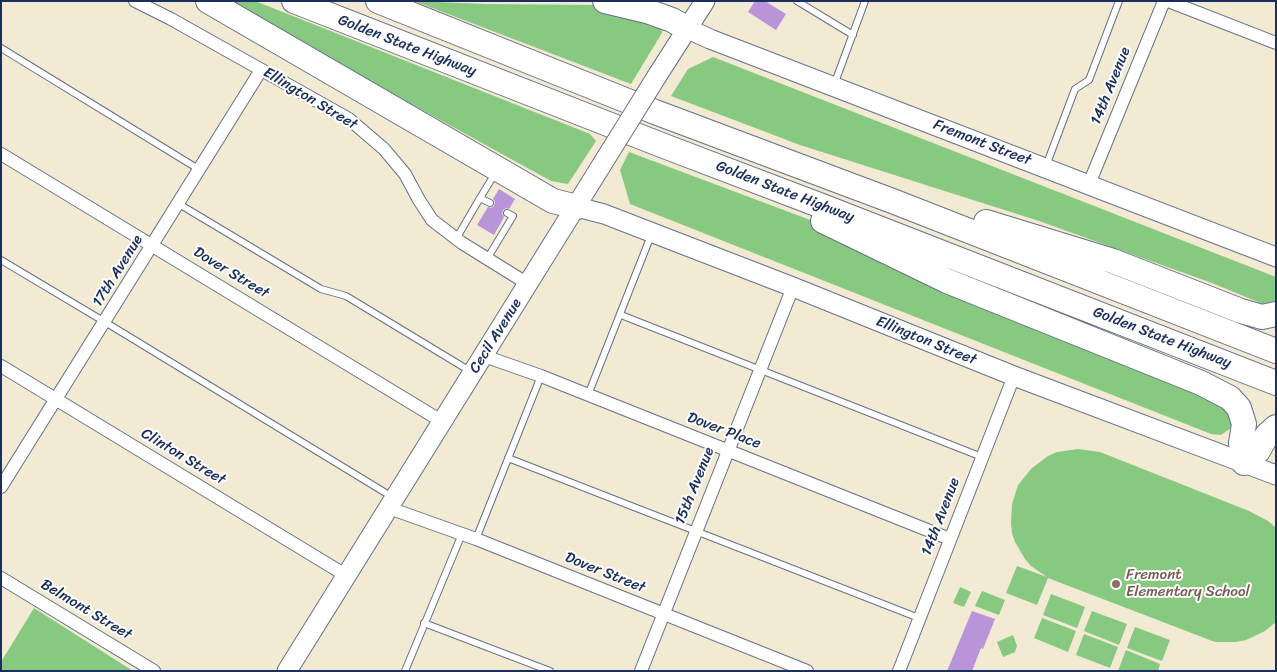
<!DOCTYPE html>
<style>
body{margin:0}
#map{position:relative;width:1277px;height:672px;overflow:hidden;background:#f2ead2;font-family:Sriracha,sans-serif}
canvas{display:block}
.frame{position:absolute;inset:0;border:2px solid #1b2f5e;pointer-events:none}
</style>
<div id="map">
<canvas width="1277" height="672"></canvas>
<div class="frame"></div>
</div>
<script>
const g = document.querySelector('canvas').getContext('2d');
g.lineJoin = 'round';
function paint(path, color) { g.fillStyle = color; g.fill(path, 'evenodd'); }
const poly = rows => new Path2D(rows.map(r => 'M' + r).join(''));
function strokePath(path, color, width, dash) { g.strokeStyle = color; g.lineWidth = width; g.lineCap = dash ? 'butt' : 'round'; g.setLineDash(dash || []); g.stroke(path); }
function label(font, color, halo, rows, align = 'center') {
  g.font = font + ' Sriracha,sans-serif'; g.lineWidth = 4; g.setLineDash([]); g.textBaseline = 'middle'; g.strokeStyle = halo; g.fillStyle = color; for (const [text, x, y, turn = 0] of rows) {
    g.save(); g.translate(x, y); g.rotate((+turn || 0) * Math.PI / 180); g.textAlign = isNaN(turn) ? turn : align; if (halo) g.strokeText(text, 0, 0); g.fillText(text, 0, 0); g.restore();
  }
}
paint(poly([
 [224,1,255,1,590,134,596,141,568,184,551,181],
 [414,1,484,4,594,5,622,11,661,26,662,33,631,84],
 [713,57,1276,277,1276,301,1263,304,1212,283,1039,221,800,145,671,96,688,69],
 [629,152,813,221,1148,371,1227,408,1234,417,1231,428,1221,435,1211,434,630,204,620,170],
 [1078,449,1100,452,1249,511,1268,521,1276,528,1276,622,1265,631,1246,640,1236,642,1215,642,1048,578,1037,605,1006,593,1017,566,1047,577,1031,566,1025,559,1015,542,1012,533,1011,523,1012,504,1018,485,1031,469,1048,456,1057,452],
 [960,587,971,592,964,607,953,603],
 [982,591,1005,600,999,615,975,606],
 [1051,594,1085,607,1077,628,1043,615],
 [34,608,133,671,1,671,1,662],
 [1092,611,1127,624,1119,645,1084,631],
 [1042,618,1076,631,1068,652,1034,638],
 [1135,627,1170,640,1162,661,1127,648],
 [1084,634,1118,647,1110,668,1076,655],
 [1013,635,1017,646,1015,652,1003,657,997,642],
 [1126,650,1160,664,1158,671,1118,671]
]), '#87c981');
paint(poly([
 [755,1,765,1,786,14,776,30,748,12],
 [499,189,515,199,509,209,506,208,503,210,502,214,504,217,494,235,477,225,488,207,491,208,494,206,495,202,493,199],
 [972,611,995,619,983,649,981,648,972,671,947,671]
]), '#ba94d9');
const lane = poly([
 [797,1,853,35],
 [1,48,200,170],
 [834,85,865,1],
 [1046,166,1075,89,1089,80,1119,1],
 [480,198,491,180],
 [179,204,321,289,346,296,470,371],
 [456,239,480,198,490,203],
 [487,259,513,216,507,213],
 [1,260,105,322,394,498],
 [621,315,982,457],
 [588,395,652,233],
 [508,458,919,618],
 [476,539,541,376],
 [424,623,550,671],
 [405,671,462,534]
]);
const street = poly([
 [135,1,171,19,349,119,384,149,405,174,419,200,432,220,462,243,528,284],
 [1168,1,1276,43],
 [1,154,443,422],
 [1089,184,1164,1],
 [484,356,541,376,950,539],
 [1,366,347,576],
 [1,487,261,70],
 [389,508,476,539,807,671],
 [1,578,154,671],
 [641,671,793,287],
 [899,671,1014,376]
]);
const secondary = poly([
 [688,29,710,39,1276,257],
 [657,76,705,1],
 [577,207,604,214,793,287,1014,376,1276,475],
 [287,671,606,158]
]);
const highway = poly([
 [208,1,553,201,577,207],
 [294,1,664,146,827,208,1276,383],
 [378,1,655,112,895,202,1276,351],
 [605,1,647,11,672,20,688,29],
 [823,221,947,281,1201,383,1230,398,1239,408,1244,424,1241,443,1244,463],
 [986,222,1113,261,1241,311,1262,317,1276,314],
 [1244,463,1258,451,1267,435,1276,427]
]);
strokePath(lane, '#667087', 8);
strokePath(street, '#667087', 14);
strokePath(secondary, '#667087', 21);
strokePath(highway, '#667087', 26);
strokePath(lane, '#fff', 6);
strokePath(street, '#fff', 12);
strokePath(secondary, '#fff', 19);
strokePath(highway, '#fff', 24);
const secondaryBridge = poly([
 [606,158,657,76]
]);
strokePath(secondaryBridge, '#667087', 21, []);
strokePath(secondaryBridge, '#fff', 19);
for (const [x, y, r, color] of [
 [1116,584,5,"#8d6e63"]
]) { const dot = new Path2D(); dot.arc(x, y, r, 0, 2 * Math.PI); g.fillStyle = color; g.fill(dot); strokePath(dot, '#fff', 2); }
label('15px', '#1b2f5e', '#fff', [
 ["Golden State Highway",407,46,21],
 ["14th Avenue",1111,86,-68],
 ["Ellington Street",310,99,31],
 ["Fremont Street",982,143,21],
 ["Golden State Highway",785,192,21],
 ["17th Avenue",118,271,-58],
 ["Dover Street",231,273,31],
 ["Cecil Avenue",496,336,-58],
 ["Golden State Highway",1162,338,21],
 ["Ellington Street",926,341,22],
 ["Dover Place",724,431,21],
 ["Clinton Street",183,457,31],
 ["15th Avenue",695,486,-68],
 ["14th Avenue",941,517,-69],
 ["Dover Street",605,573,22],
 ["Belmont Street",86,610,31]
]);
label('15px', '#785e54', '#fff', [
 ["Fremont",1126,575],
 ["Elementary School",1126,592]
], 'left');
</script>
